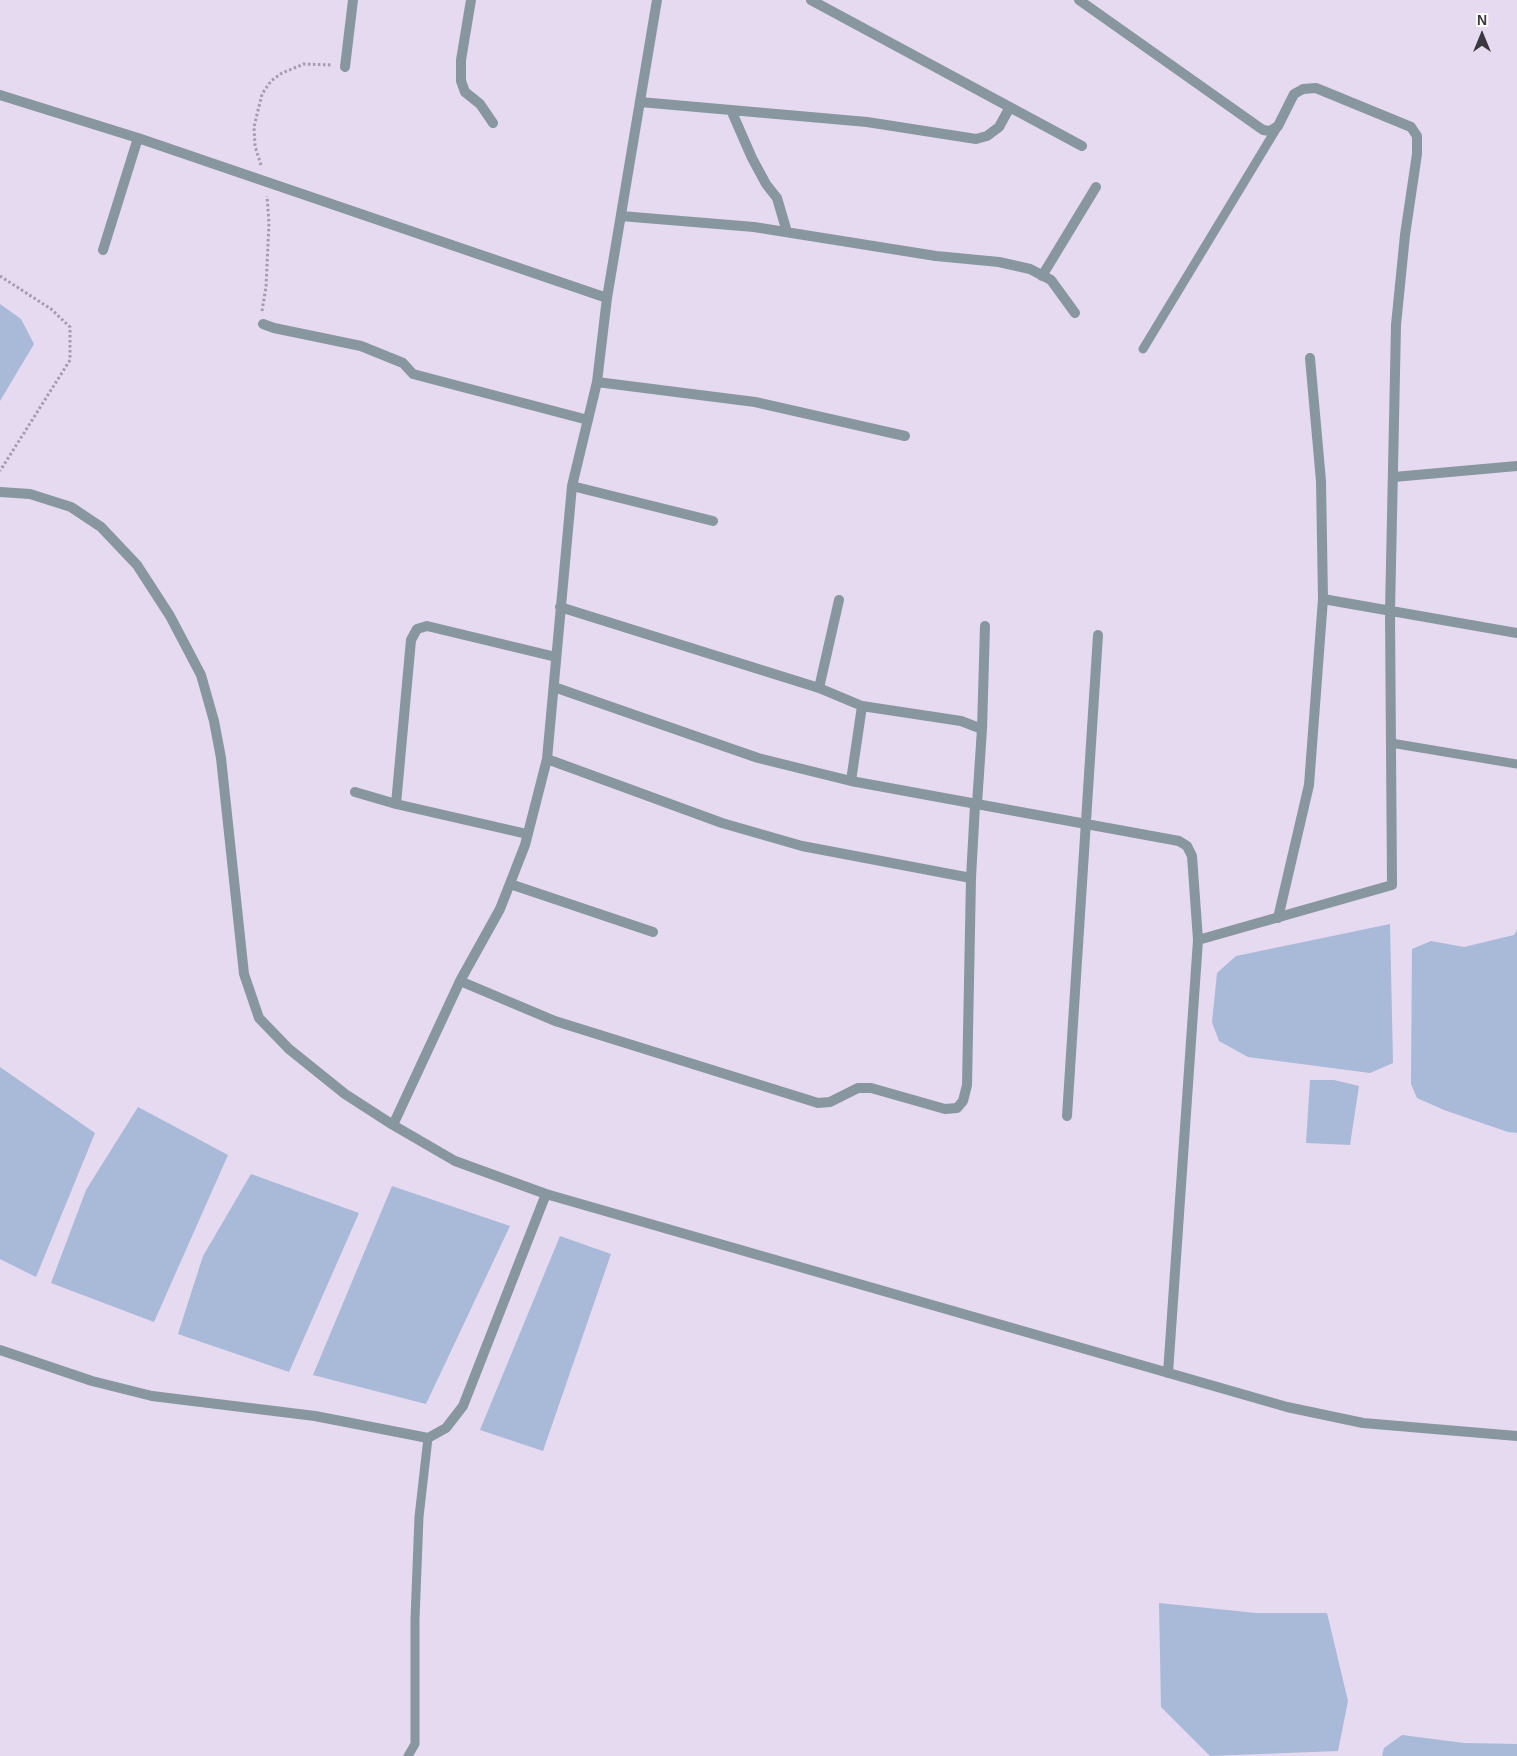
<!DOCTYPE html>
<style>
body{margin:0}
#map{position:relative;width:1517px;height:1756px;overflow:hidden;background:#e5daef;font-family:Helvetica,sans-serif}
canvas{display:block}
.north{position:absolute;left:1457px;top:10px;width:50px;height:50px;-webkit-text-stroke:4px #fff;paint-order:stroke;rotate:0deg;font-size:14px;font-weight:700;line-height:20px;text-align:center;color:#3c3840}
.north::after{content:'';display:block;margin:auto;width:18px;height:22px;background:#3c3840;clip-path:polygon(50% 0,100% 100%,50% 72%,0 100%)}
</style>
<div id="map">
<canvas width="1517" height="1756"></canvas>
<div class="north">N</div>
</div>
<script>
const g = document.querySelector('canvas').getContext('2d');
g.lineJoin = 'round';
function paint(path, color) { g.fillStyle = color; g.fill(path, 'evenodd'); }
const poly = rows => new Path2D(rows.map(r => 'M' + r).join(''));
function strokePath(path, color, width, dash) { g.strokeStyle = color; g.lineWidth = width; g.lineCap = dash ? 'butt' : 'round'; g.setLineDash(dash || []); g.stroke(path); }
paint(poly([
 [0,304,21,319,34,344,0,401],
 [1390,924,1393,1063,1370,1073,1248,1057,1219,1041,1212,1022,1217,973,1236,956],
 [1517,930,1517,1133,1508,1132,1444,1110,1417,1098,1411,1084,1412,949,1431,941,1464,947,1514,935],
 [0,1067,95,1133,36,1277,0,1259],
 [1310,1080,1334,1080,1359,1086,1350,1145,1306,1143],
 [138,1107,228,1155,154,1322,51,1283,86,1190],
 [251,1174,359,1213,289,1372,178,1334,203,1256],
 [392,1186,510,1226,426,1404,313,1375],
 [560,1236,611,1254,543,1451,480,1430],
 [1159,1603,1256,1613,1327,1613,1348,1701,1338,1751,1210,1756,1161,1707],
 [1402,1735,1464,1743,1517,1744,1517,1756,1382,1756,1384,1748]
]), '#a9b9d8');
strokePath(poly([
 [261,165,255,146,254,127,262,94,271,81,282,73,304,64,332,65],
 [0,276,51,309,70,327,70,360,0,471],
 [262,311,266,287,269,223,267,196]
]), '#a49cac', 3, [2.5, 2.5]);
strokePath(poly([
 [1143,349,1278,126],
 [1391,743,1517,764],
 [408,1756,415,1744,415,1619,419,1517,428,1438]
]), '#88969f', 9);
strokePath(poly([
 [471,0,461,60,461,81,465,92,480,104,493,123],
 [811,0,1082,146],
 [1079,0,1263,130,1270,131,1278,126,1294,94,1303,89,1316,88,1411,127,1417,136,1417,154,1405,235,1396,325,1390,612,1392,885,1198,940],
 [345,67,353,0],
 [0,95,138,138,607,298],
 [640,102,867,122,976,139,987,136,999,127,1010,107],
 [731,110,752,158,766,184,777,198,787,232],
 [621,216,754,227,936,256,999,262,1030,269,1051,280,1075,313],
 [103,250,138,138],
 [1042,276,1096,187],
 [263,324,274,328,361,346,403,363,413,374,588,420],
 [597,382,755,402,905,436],
 [1394,477,1517,466],
 [572,486,713,521],
 [0,492,30,494,71,507,101,527,137,565,170,616,201,675,214,721,221,758,244,974,259,1018,289,1049,345,1094,393,1125,455,1161,546,1194,1287,1407,1363,1423,1517,1436],
 [1323,599,1517,633],
 [560,607,819,688,862,706,961,721,982,729,977,804],
 [554,687,758,758,851,781,1179,841,1187,846,1192,856,1198,940,1168,1373],
 [819,688,839,600],
 [982,729,985,626],
 [547,759,722,823,802,846,971,878],
 [851,781,862,706],
 [355,792,396,804,527,834],
 [396,804,411,640,417,629,427,626,556,657],
 [510,884,653,932],
 [1278,918,1309,785,1323,599,1321,481,1310,358],
 [460,981,555,1021,818,1103,830,1102,858,1088,871,1088,945,1109,957,1108,963,1101,967,1085,971,878,975,805],
 [1067,1116,1098,635],
 [393,1125,460,981,500,909,525,845,547,759,572,486,597,382,607,298,657,0],
 [0,1350,92,1381,152,1396,315,1416,428,1438,446,1428,463,1406,546,1194]
]), '#88969f', 10);
</script>
